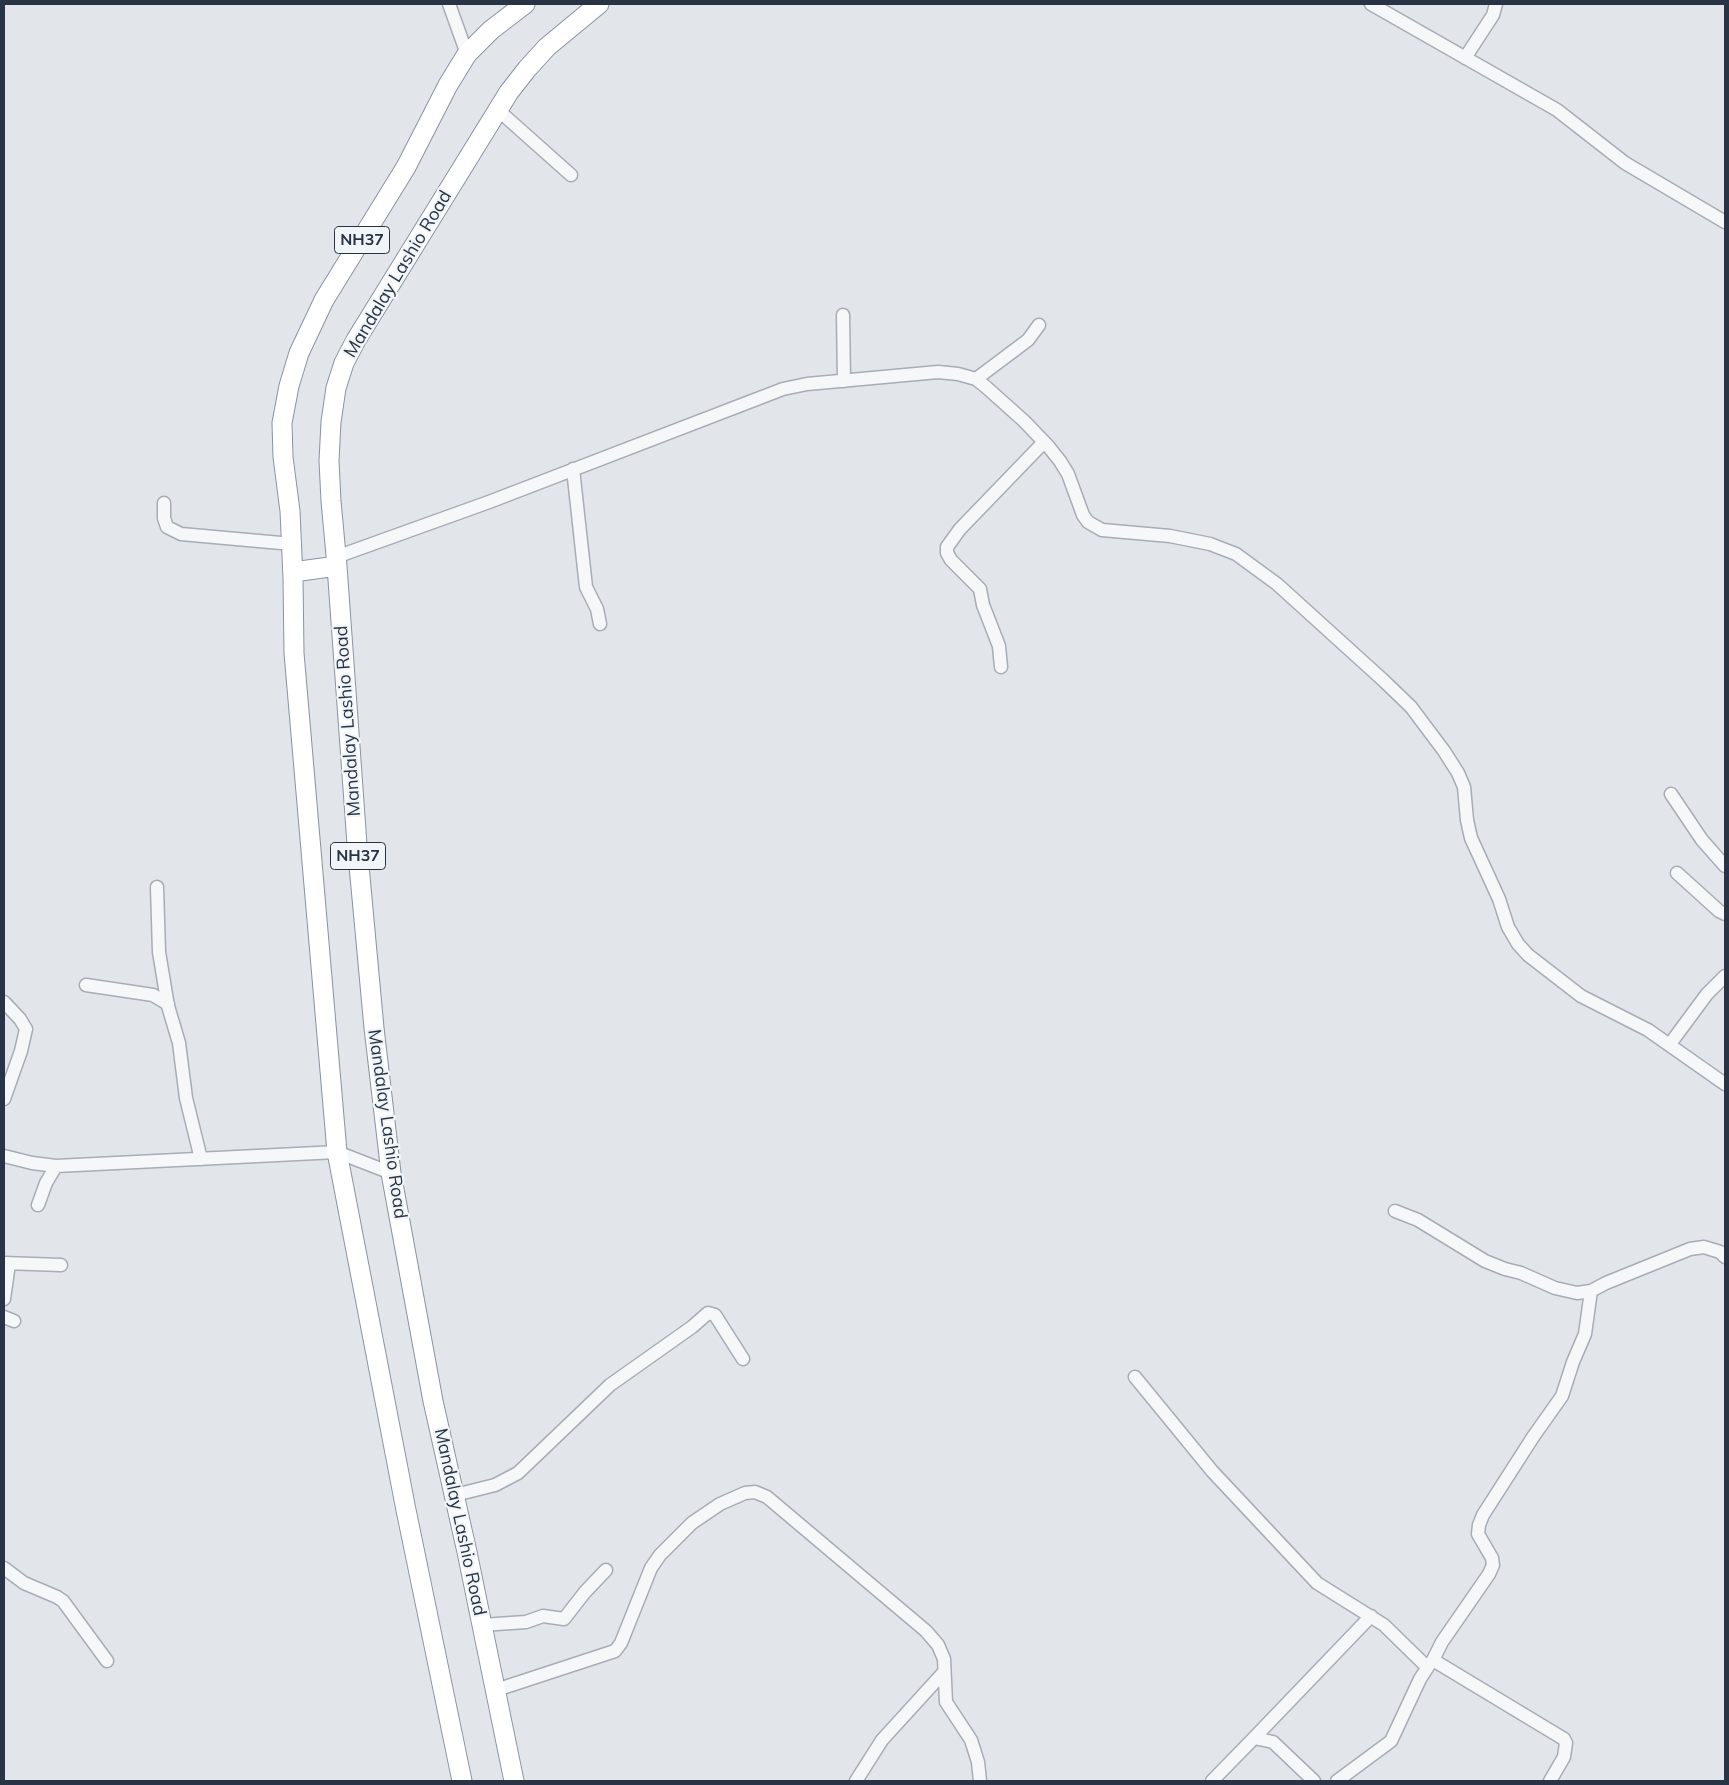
<!DOCTYPE html>
<style>
body{margin:0}
#map{position:relative;width:1729px;height:1785px;overflow:hidden;background:#e2e6eb;font-family:Mulish,sans-serif}
canvas{display:block}
.frame{position:absolute;inset:0;border:5px solid #283345;pointer-events:none}
</style>
<div id="map">
<canvas width="1729" height="1785"></canvas>
<div class="frame"></div>
</div>
<script>
const g = document.querySelector('canvas').getContext('2d');
g.lineJoin = 'round';
const poly = rows => new Path2D(rows.map(r => 'M' + r).join(''));
function strokePath(path, color, width, dash) { g.strokeStyle = color; g.lineWidth = width; g.lineCap = dash ? 'butt' : 'round'; g.setLineDash(dash || []); g.stroke(path); }
function label(font, color, halo, rows, align = 'center') {
  g.font = font + ' Mulish,sans-serif'; g.lineWidth = 4.5; g.setLineDash([]); g.textBaseline = 'middle'; g.strokeStyle = halo; g.fillStyle = color; for (const [text, x, y, turn = 0] of rows) {
    g.save(); g.translate(x, y); g.rotate((+turn || 0) * Math.PI / 180); g.textAlign = isNaN(turn) ? turn : align; if (halo) g.strokeText(text, 0, 0); g.fillText(text, 0, 0); g.restore();
  }
}
const minor = poly([
 [449,4,467,54],
 [1371,4,1557,110,1625,163,1725,222],
 [1465,58,1493,15,1496,4],
 [498,110,571,175],
 [843,315,844,381],
 [976,379,1028,340,1039,325],
 [573,469,586,587,597,609,600,624],
 [164,503,164,518,167,527,181,534,292,544],
 [336,557,489,502,783,389,807,384,938,372,958,374,976,379,986,387,1024,421,1048,446,1060,461,1068,474,1083,515,1088,522,1102,530,1170,536,1210,544,1236,554,1277,584,1383,680,1411,707,1444,751,1458,773,1464,787,1467,820,1471,838,1499,899,1508,927,1518,944,1528,955,1581,996,1648,1030,1725,1084],
 [1001,667,999,646,983,605,980,589,951,560,947,553,947,547,960,529,1044,442],
 [1671,794,1702,840,1725,866],
 [1677,873,1719,911,1725,914],
 [157,887,159,952,168,1006,179,1043,186,1098,201,1159],
 [86,985,153,995,168,1004],
 [4,1002,20,1019,26,1029,21,1051,4,1099],
 [1670,1044,1707,994,1725,976],
 [4,1156,32,1163,56,1166,337,1152,391,1173],
 [38,1205,46,1183,56,1166],
 [1395,1211,1418,1220,1485,1261,1505,1269,1521,1273,1555,1288,1577,1293,1591,1291,1606,1283,1690,1249,1704,1247,1720,1252,1725,1257],
 [4,1263,61,1265],
 [4,1299,9,1264],
 [4,1317,14,1321],
 [1135,1377,1212,1471,1317,1583,1384,1625,1427,1667],
 [455,1495,495,1485,518,1473,610,1385,692,1327,708,1313,715,1315,743,1359],
 [4,1568,24,1583,57,1597,63,1601,107,1661],
 [482,1625,526,1622,543,1616,564,1619,585,1592,606,1570],
 [496,1690,615,1651,621,1643,651,1568,660,1555,692,1523,720,1504,745,1493,755,1492,767,1497,926,1631,938,1645,944,1659,946,1702,971,1740,978,1762,980,1781],
 [1254,1738,1371,1616],
 [856,1781,882,1740,944,1672],
 [1212,1781,1254,1738,1273,1742,1314,1781],
 [1337,1781,1391,1741,1420,1679,1431,1662],
 [1550,1781,1564,1757,1566,1743,1564,1739,1433,1660,1442,1642,1489,1574,1493,1565,1492,1558,1478,1534,1479,1525,1483,1515,1533,1437,1562,1396,1573,1362,1585,1334,1591,1291]
]);
const highway = poly([
 [293,572,337,566],
 [462,1781,406,1510,337,1152,294,653,293,578,290,511,283,457,282,423,289,386,299,353,324,300,406,167,448,85,467,54,491,30,525,4],
 [514,1781,467,1552,433,1401,391,1173,374,1028,357,844,337,566,331,501,329,461,331,422,336,388,344,363,356,340,509,92,527,69,547,47,599,4]
]);
strokePath(minor, '#a6adb6', 15);
strokePath(highway, '#8893a3', 21);
strokePath(minor, '#f5f7f9', 12);
strokePath(highway, '#fff', 19);
for (const [x, y, w] of [
 [362,240,55],
 [358,856,55]
]) { const box = new Path2D(); box.roundRect(x - w / 2, y - 13.5, w, 27, 4); g.fillStyle = '#f2f5f8'; g.fill(box); strokePath(box, '#283345', 1); }
label('bold 16px', '#283345', null, [
 ["NH37",362,240],
 ["NH37",358,856]
]);
label('18px', '#283345', '#f2f5f8', [
 ["Mandalay Lashio Road",398,274,-59],
 ["Mandalay Lashio Road",348,721,-94],
 ["Mandalay Lashio Road",387,1124,82],
 ["Mandalay Lashio Road",460,1522,78]
]);
</script>
